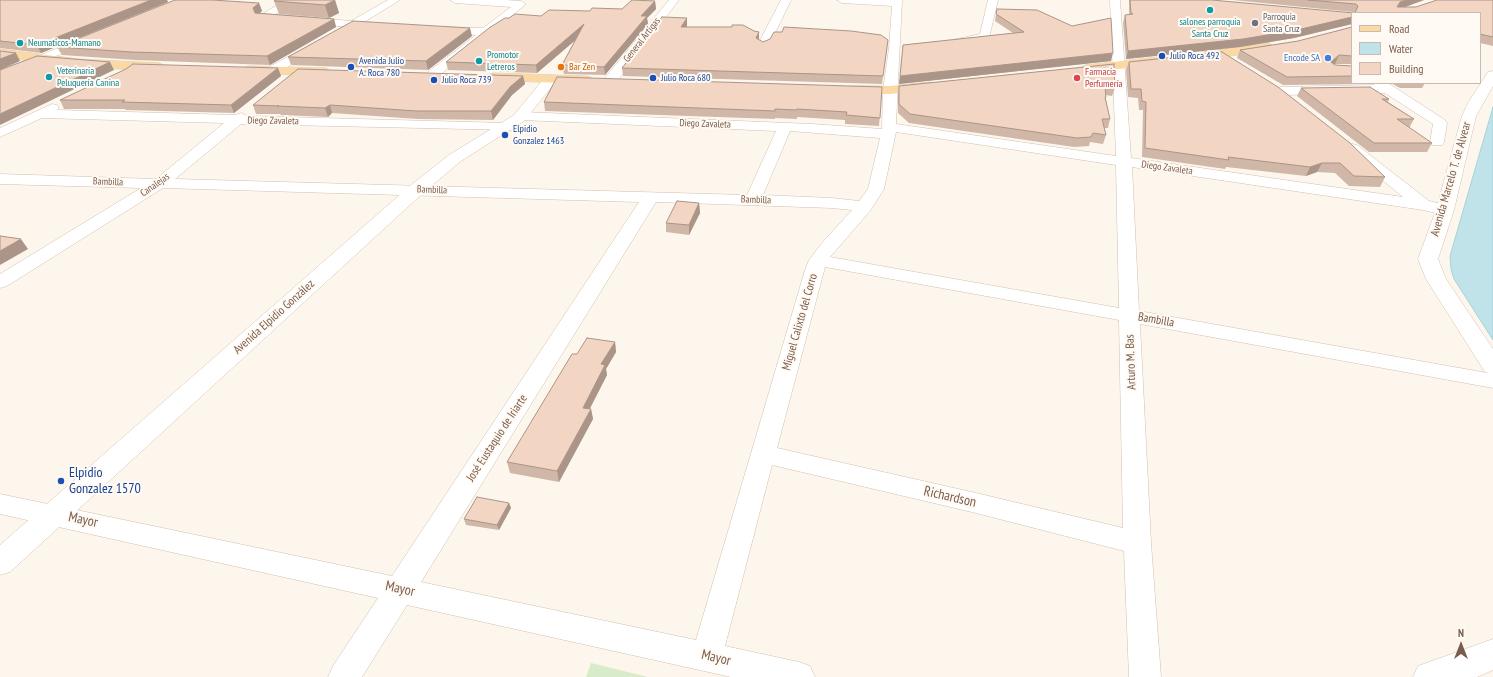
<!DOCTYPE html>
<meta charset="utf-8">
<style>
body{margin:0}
#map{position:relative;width:1493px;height:677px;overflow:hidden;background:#fdf6ec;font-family:"PT Sans Narrow",sans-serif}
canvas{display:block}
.legend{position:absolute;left:1351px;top:12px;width:130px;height:72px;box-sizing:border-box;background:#fffaf3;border:1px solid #cabbb1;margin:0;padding:5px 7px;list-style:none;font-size:12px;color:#7a5c4d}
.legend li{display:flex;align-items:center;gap:8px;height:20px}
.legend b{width:20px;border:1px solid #cabbb1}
.north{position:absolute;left:1441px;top:625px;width:40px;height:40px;-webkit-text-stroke:3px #fffaf3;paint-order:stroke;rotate:0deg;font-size:11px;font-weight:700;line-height:16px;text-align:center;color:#7a5c4d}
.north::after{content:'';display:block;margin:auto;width:14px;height:18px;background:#7a5c4d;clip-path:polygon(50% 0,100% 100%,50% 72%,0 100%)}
</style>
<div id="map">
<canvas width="1493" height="677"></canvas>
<ul class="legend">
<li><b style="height:5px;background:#fbd9a5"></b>Road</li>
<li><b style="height:11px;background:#bfe3e8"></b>Water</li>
<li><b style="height:11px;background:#f3d5c3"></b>Building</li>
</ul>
<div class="north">N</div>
</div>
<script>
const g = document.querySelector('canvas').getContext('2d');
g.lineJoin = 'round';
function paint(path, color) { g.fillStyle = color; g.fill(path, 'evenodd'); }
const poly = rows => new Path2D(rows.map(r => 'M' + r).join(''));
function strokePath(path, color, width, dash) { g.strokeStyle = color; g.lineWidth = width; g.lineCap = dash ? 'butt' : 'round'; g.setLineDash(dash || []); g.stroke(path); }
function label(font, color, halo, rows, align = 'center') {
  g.font = font + ' "PT Sans Narrow",sans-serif'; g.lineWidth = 4; g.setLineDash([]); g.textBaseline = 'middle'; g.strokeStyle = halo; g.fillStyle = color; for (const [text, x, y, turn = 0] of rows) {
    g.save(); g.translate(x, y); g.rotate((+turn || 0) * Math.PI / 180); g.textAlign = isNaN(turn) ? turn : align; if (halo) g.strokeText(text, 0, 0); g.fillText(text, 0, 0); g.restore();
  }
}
paint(poly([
 [591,663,648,677,586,677]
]), '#d8ecc9');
const water = poly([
 [1493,107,1493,340,1454,279,1451,269,1450,256,1493,107]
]);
paint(water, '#bfe3e8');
strokePath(water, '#a5d3da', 1);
const street = poly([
 [286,0,299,0,274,15,351,21,388,0,400,0,364,22,380,24,381,26,376,29,262,20,257,17,286,0],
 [450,0,506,0,521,1,526,4,436,78,428,78,426,75,428,72,476,35,441,32,437,31,435,29,437,27,483,28,511,7,455,3,450,0],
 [669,0,679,0,615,84,605,84,604,81,605,78,669,0],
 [781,0,791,0,769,46,763,49,759,48,757,46,781,0],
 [837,0,902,0,896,124,1116,156,1110,0,1120,0,1131,158,1403,197,1347,151,1345,148,1347,145,1352,144,1357,145,1429,201,1451,206,1453,210,1451,214,1445,215,1423,210,1132,167,1139,311,1493,374,1493,388,1140,324,1151,543,1161,677,1129,677,1124,551,976,513,772,465,725,646,799,662,810,666,815,677,731,677,407,605,362,677,328,677,333,666,378,598,0,514,0,494,392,576,639,202,163,188,7,286,0,288,0,274,141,188,0,184,0,174,156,179,224,123,42,118,0,137,0,128,52,104,57,105,59,108,57,110,235,115,241,113,247,116,507,123,512,124,514,127,512,130,241,124,175,179,747,195,776,131,522,120,517,119,515,116,517,113,522,112,812,124,882,129,883,90,889,48,892,6,842,3,837,0],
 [790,131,880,138,868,189,859,201,832,198,763,195,790,131],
 [896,132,1116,165,1119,308,830,257,870,211,884,189,896,132],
 [656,202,832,208,852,210,822,243,809,260,805,270,696,640,421,582,656,202],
 [825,267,1119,320,1123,528,976,493,777,448,825,267],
 [988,0,998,0,989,38,975,43,953,44,951,42,953,40,980,34,988,0],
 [86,37,92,40,90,42,0,79,0,71,86,37],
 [314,43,320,47,318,49,277,73,269,73,267,70,269,67,314,43],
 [1373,83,1388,83,1445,120,1447,123,1444,142,1442,145,1432,145,1430,142,1433,124,1385,93,1280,95,1273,91,1280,87,1374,85,1373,83]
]);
const secondary = poly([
 [1493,71,1493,86,1476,116,1454,210,1438,259,1446,279,1493,349,1493,375,1485,372,1426,279,1418,259,1436,210,1462,116,1468,103,1488,72,1493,71],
 [551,75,556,76,558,79,524,121,461,161,423,193,10,572,0,575,0,545,411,185,449,155,514,115,546,76,551,75],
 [1493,639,1493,670,1477,677,1413,677,1418,666,1493,639]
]);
const primary = poly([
 [1269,43,1275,47,1273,50,1194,61,1188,57,1194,53,1269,43],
 [0,49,78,59,160,63,166,67,160,71,78,67,0,57,0,49],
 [1158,57,1162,58,1164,61,1162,64,1085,73,1079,69,1085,65,1158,57],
 [250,66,326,68,333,72,326,76,245,73,244,70,245,67,250,66],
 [494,73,586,76,591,77,593,80,591,83,586,84,489,80,487,77,489,74,494,73],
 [929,82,934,83,936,86,934,89,890,94,852,94,847,93,845,90,847,87,852,86,890,86,929,82]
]);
strokePath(street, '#d1beb0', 1);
strokePath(secondary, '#d6c0b0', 1);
strokePath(primary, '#dad1cd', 1);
paint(street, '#fff');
paint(secondary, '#fff');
paint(primary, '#fbd9a5');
paint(poly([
 [0,0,167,0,168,2,41,53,0,48],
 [335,0,339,13,329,18,279,14,274,1],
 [1129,0,1212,0,1352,13,1352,24,1294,38,1240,47,1126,59,1123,23,1125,15,1129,15],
 [1233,0,1424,0,1404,7,1416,7,1493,0,1493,46,1480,43,1480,13,1354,13,1353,12],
 [655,1,656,9,647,18,648,24,605,75,564,74,562,65,575,40,537,73,448,70,446,62,509,18,541,16,590,11,622,9],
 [259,3,262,11,260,13,334,19,336,27,270,65,135,60,62,55,57,47],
 [997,9,1111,61,899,84,903,45,1013,33,995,21],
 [687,18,687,27,759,32,758,40,763,42,888,40,882,84,623,76,622,68],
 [1352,27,1352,64,1334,64,1335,65,1352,66,1352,83,1372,83,1372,84,1283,85,1237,58,1240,50,1298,41],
 [472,36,428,70,291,65,288,57],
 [1129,62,1385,177,1380,187,1349,186,1335,173,1317,172,1306,176,1226,167,1225,169,1142,157,1143,110,1139,110,1138,98,1128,97,1126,70],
 [1114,64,1115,88,1112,96,1106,95,1106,100,1110,119,1108,128,1104,128,1106,135,1103,144,1090,142,1089,146,1074,147,909,123,898,113,898,95,899,86],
 [278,68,281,76,234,113,126,110,125,109,64,109,60,100],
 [523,76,525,84,512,95,493,120,418,119,332,113,328,117,281,115,280,114,256,114,253,105],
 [1391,83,1425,83,1422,88,1400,88],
 [882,87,879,126,845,124,845,120,797,117,797,119,775,118,775,119,545,111,544,102],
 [1301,88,1389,99,1388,102,1414,119,1409,128,1432,143,1427,152,1369,152,1297,96],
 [699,203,700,213,689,235,666,232,666,223],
 [615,342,616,352,606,369,607,375,590,408,591,409,593,419,559,482,510,473,507,462,577,354],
 [509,503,511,508,499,530,466,525,464,519]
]), '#d1b7a8');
paint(poly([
 [151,0,167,0,168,2,41,53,37,45],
 [335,0,339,13,329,18,325,5],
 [1407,0,1424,0,1397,10,1400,2],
 [655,1,656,9,647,18,648,24,605,75,604,67,641,16],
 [259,3,262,11,256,16,253,8],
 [1352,17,1352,24,1294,38,1240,47,1126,59,1128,51],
 [687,18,687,26,681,34,681,27],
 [334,19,336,27,270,65,267,56],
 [584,24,585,32,537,73,536,65],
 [470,28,472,36,428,70,426,61],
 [759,32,759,39,756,46,756,38],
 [16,53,20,61,0,70,0,59],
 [1113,53,1111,61,899,84,900,76],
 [1339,55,1335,64,1328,70,1331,62],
 [110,62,114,70,0,125,0,114],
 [278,68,281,76,234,113,231,105],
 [523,76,525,84,512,95,493,120,491,111,510,87],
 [330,105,332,113,328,117,325,108],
 [1322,163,1317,172,1306,176,1310,167],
 [699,203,700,213,689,235,689,225],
 [21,239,28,249,0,265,0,251],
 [615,342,616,352,606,369,607,375,585,418,583,408,601,364],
 [591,409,593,419,559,482,557,471],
 [509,503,511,508,499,530,497,525]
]), '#aa9588');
const building = poly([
 [0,0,151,0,37,45,0,41,0,0],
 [175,0,212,0,259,3,253,8,255,13,334,19,267,56,131,52,57,47,175,0],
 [276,0,335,0,325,5,274,1,276,0],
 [632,0,655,1,641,16,647,16,604,67,562,65,584,24,536,65,446,62,489,28,505,18,509,18,515,14,541,16,549,10,590,11,592,8,622,9,632,0],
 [1130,0,1212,0,1354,13,1352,13,1352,17,1297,30,1243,39,1128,51,1125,15,1133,14,1131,13,1130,0],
 [1308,0,1407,0,1400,2,1397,7,1416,7,1437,0,1493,0,1493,37,1480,34,1480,13,1355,13,1358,6,1356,4,1308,0],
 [997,9,1037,10,1072,26,1111,18,1113,53,900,76,903,45,1024,32,996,14,997,9],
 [662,17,687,18,681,27,732,27,732,25,743,25,754,31,759,32,756,38,763,42,770,39,774,32,782,32,784,27,851,31,881,35,888,40,883,76,622,68,662,17],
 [353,21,470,28,426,61,288,57,353,21],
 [1352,27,1352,56,1339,55,1331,62,1335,65,1352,66,1352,76,1287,77,1240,50,1298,41,1352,27],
 [0,51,16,53,0,59,0,51],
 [1222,52,1278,87,1350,143,1385,177,1354,176,1340,163,1322,163,1310,167,1228,157,1229,160,1145,148,1146,102,1142,101,1141,89,1131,89,1129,62,1222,52],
 [37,56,110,62,0,114,0,70,37,56],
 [133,64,278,68,231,105,122,102,125,100,60,100,126,69,133,64],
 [1114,64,1115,88,1105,87,1106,97,1105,97,1110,119,1102,119,1106,135,1093,133,1091,137,1077,138,910,114,899,104,899,86,1114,64],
 [298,69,523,76,510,87,491,111,416,111,330,105,325,108,277,106,279,106,253,105,298,69],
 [557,77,882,87,880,118,846,115,847,112,797,109,797,110,775,109,775,111,544,102,557,77],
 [1370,87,1389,99,1382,99,1414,119,1397,119,1432,143,1374,143,1301,88,1370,87],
 [677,201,699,203,689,225,666,223,677,201],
 [0,236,21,239,0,251,0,236],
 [587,338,615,342,601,364,605,365,583,408,591,409,557,471,507,462,572,354,577,354,587,338],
 [477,497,509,503,497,525,464,519,477,497]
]);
paint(building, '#f3d5c3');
strokePath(building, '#aa9588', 1);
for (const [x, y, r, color] of [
 [1210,10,4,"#0f9aa8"],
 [1255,23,4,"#6b7280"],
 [20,43,4,"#0f9aa8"],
 [1162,56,4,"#1a4fb4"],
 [1328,58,4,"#3f7fe0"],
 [479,61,4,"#0f9aa8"],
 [351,67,4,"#1a4fb4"],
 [561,67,4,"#e8710a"],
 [49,77,4,"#0f9aa8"],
 [653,78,4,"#1a4fb4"],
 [1077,78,4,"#e0444e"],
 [434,80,4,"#1a4fb4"],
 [505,135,4,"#1a4fb4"],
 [61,481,4,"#1a4fb4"]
]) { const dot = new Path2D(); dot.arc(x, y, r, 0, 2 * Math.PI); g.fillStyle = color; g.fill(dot); strokePath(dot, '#fffaf3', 1.5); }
label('10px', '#5b616d', '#fffaf3', [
 ["Parroquia",1263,17],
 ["Santa Cruz",1263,29]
], 'left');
label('10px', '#0d838f', '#fffaf3', [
 ["salones parroquia",1210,22,"center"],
 ["Santa Cruz",1210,34,"center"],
 ["Neumaticos-Mamano",28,43],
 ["Promotor",487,55],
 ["Letreros",487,67],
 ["Veterinaria",57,71],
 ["Peluquería Canina",57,83]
], 'left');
label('10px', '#7a5c4d', '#fffaf3', [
 ["General Artigas",642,40,-52],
 ["Diego Zavaleta",273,121,1],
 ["Diego Zavaleta",705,124,2],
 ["Diego Zavaleta",1167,168,8],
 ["Bambilla",108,182,2],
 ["Canalejas",155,185,-35],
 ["Bambilla",432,190,2],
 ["Bambilla",756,200,2]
]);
label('10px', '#164399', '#fffaf3', [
 ["Julio Roca 492",1170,56],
 ["Avenida Julio",359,61],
 ["A. Roca 780",359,73],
 ["Julio Roca 680",661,78],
 ["Julio Roca 739",442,80],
 ["Elpidio",513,129],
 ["Gonzalez 1463",513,141]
], 'left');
label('10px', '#366cbe', '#fffaf3', [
 ["Encode SA",1320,58]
], 'right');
label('10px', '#c56008', '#fffaf3', [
 ["Bar Zen",569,67]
], 'left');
label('10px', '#be3a42', '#fffaf3', [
 ["Farmacia",1085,72],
 ["Perfumería",1085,84]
], 'left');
label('12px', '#7a5c4d', '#fffaf3', [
 ["Avenida Marcelo T. de Alvear",1451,179,-74],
 ["Avenida Elpidio González",274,317,-42],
 ["Bambilla",1156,320,10],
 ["Miguel Calixto del Corro",800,322,-74],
 ["Arturo M. Bas",1131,362,-92],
 ["José Eustaquio de Iriarte",497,438,-57]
]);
label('14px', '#164399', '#fffaf3', [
 ["Elpidio",69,473],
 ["Gonzalez 1570",69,489]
], 'left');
label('14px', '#7a5c4d', '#fffaf3', [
 ["Richardson",950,497,13],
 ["Mayor",83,520,12],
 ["Mayor",400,589,12],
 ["Mayor",716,658,13]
]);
</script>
